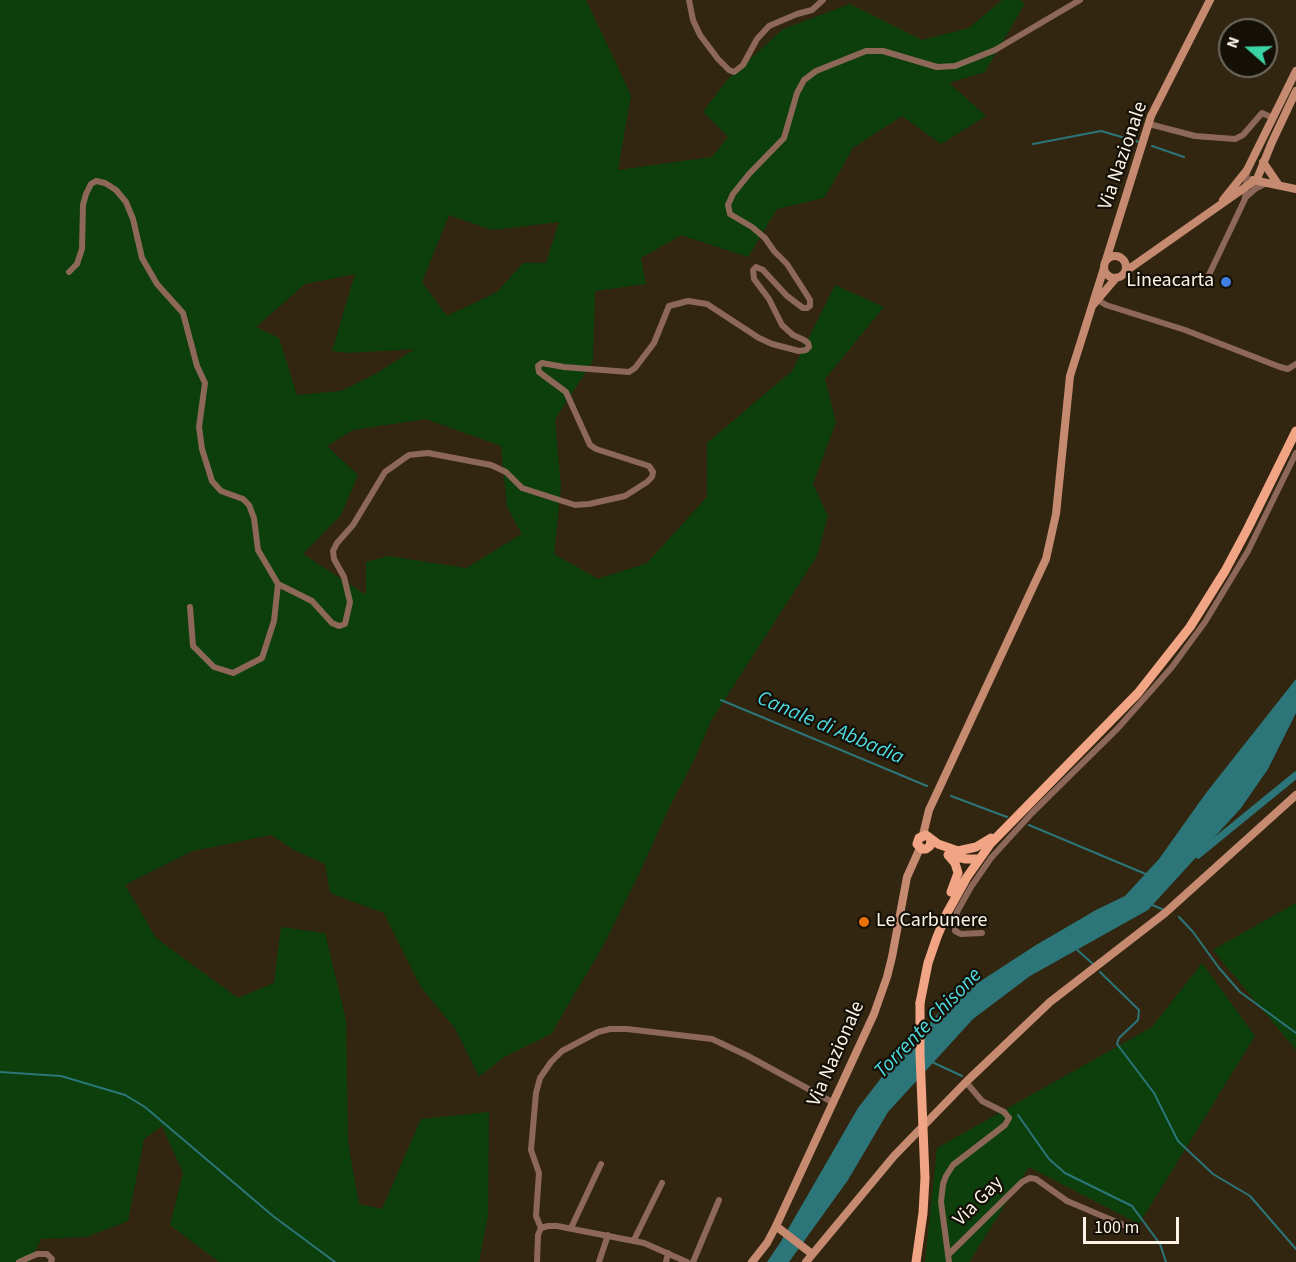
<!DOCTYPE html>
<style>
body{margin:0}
#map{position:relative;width:1296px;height:1262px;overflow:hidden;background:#322611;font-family:"Source Sans 3",sans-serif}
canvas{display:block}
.north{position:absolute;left:1218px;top:18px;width:60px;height:60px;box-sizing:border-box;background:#151007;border:2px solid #716b60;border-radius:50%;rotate:290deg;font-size:16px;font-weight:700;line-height:24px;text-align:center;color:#fbf3e6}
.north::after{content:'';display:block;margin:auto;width:21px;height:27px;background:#3bd4a4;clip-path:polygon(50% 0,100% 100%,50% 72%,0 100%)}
.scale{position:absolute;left:1083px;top:1217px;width:96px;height:27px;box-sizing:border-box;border:3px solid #fbf3e6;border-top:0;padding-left:8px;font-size:18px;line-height:21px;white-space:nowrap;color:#fbf3e6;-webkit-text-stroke:4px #151007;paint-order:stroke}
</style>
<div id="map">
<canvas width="1296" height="1262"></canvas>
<div class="north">N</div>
<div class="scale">100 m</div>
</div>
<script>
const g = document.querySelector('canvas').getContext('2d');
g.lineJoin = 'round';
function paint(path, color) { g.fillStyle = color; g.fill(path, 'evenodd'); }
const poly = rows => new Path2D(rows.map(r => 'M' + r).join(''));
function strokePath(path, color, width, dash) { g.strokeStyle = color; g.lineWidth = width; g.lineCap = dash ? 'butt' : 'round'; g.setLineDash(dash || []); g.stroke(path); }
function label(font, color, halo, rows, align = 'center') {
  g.font = font + ' "Source Sans 3",sans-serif'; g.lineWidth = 4.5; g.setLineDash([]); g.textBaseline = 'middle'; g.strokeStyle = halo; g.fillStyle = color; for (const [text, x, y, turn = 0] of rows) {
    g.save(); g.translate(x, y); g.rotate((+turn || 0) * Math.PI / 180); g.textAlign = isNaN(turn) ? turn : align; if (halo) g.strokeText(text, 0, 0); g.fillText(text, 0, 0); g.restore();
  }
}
paint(poly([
 [0,0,586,0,631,95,618,170,712,157,728,137,703,112,727,80,783,29,850,4,922,40,969,28,1002,0,1019,0,1025,3,985,72,949,83,986,116,941,144,902,116,853,148,824,198,777,209,748,257,681,235,641,258,646,284,595,291,593,361,555,419,561,488,554,554,598,579,647,563,707,497,707,443,792,371,835,285,884,307,825,379,836,422,813,484,828,516,817,556,711,721,695,758,668,810,639,874,603,946,551,1034,504,1057,479,1077,456,1030,421,987,384,913,330,893,325,864,294,850,271,835,193,851,125,885,156,938,238,998,274,983,281,927,325,933,346,1020,348,1142,359,1204,382,1209,421,1119,489,1112,488,1215,479,1262,219,1262,170,1225,183,1173,162,1126,144,1139,128,1221,86,1237,41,1239,30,1262,0,1262],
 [449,215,492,230,559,222,546,263,523,263,497,292,447,316,422,282],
 [355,274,332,351,348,353,415,349,377,373,341,391,297,395,279,338,256,327,305,284],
 [426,419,501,446,507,507,522,534,466,568,388,556,366,562,366,595,303,554,341,515,358,475,327,446,353,430],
 [1296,903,1296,1050,1213,950],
 [1202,963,1255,1036,1139,1224,1029,1167,969,1262,925,1262,937,1148,1152,1027]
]), '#0c3f0b');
paint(poly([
 [1296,679,1296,713,1268,769,1241,808,1148,910,1030,976,973,1019,888,1112,848,1180,789,1262,767,1262,780,1243,858,1108,895,1060,950,1001,1036,945,1096,910,1125,896,1159,859,1206,793]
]), '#2c7679');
strokePath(poly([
 [1033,144,1101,131,1139,142],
 [1152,146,1184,157],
 [721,700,927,786],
 [951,796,1007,817],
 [1029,825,1148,875],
 [1150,904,1164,910],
 [1179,917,1193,932,1219,968,1240,992,1296,1033],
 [1075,948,1093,964],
 [1100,972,1139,1010,1138,1020,1119,1038,1117,1044,1154,1093,1178,1141,1213,1174,1250,1196,1296,1249],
 [932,1062,962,1076],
 [0,1072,61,1076,125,1095,145,1107,273,1216,335,1262],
 [1018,1115,1049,1159,1065,1173,1132,1206,1160,1244,1166,1262]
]), '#2c7679', 2);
strokePath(poly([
 [1198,855,1296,775]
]), '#2c7679', 7);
strokePath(poly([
 [689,0,693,20,700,35,718,59,729,70,734,72,743,65,757,39,769,26,797,14,812,10,823,0],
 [1149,124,1195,136,1235,139,1243,135,1262,113,1273,118],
 [1245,198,1255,189,1266,183],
 [69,272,77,264,82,249,83,205,86,194,91,184,96,181,105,183,116,190,126,202,133,219,142,258,157,284,183,313,197,366,205,383,199,427,202,449,212,481,221,491,243,499,249,505,254,518,258,550,278,584,312,601,332,623,339,626,345,624,350,602,344,577,334,559,333,551,337,543,353,525,385,472,409,455,428,453,491,465,506,472,522,488,575,505,589,504,625,496,647,482,652,477,653,472,649,466,596,449,590,445,566,392,539,372,538,366,542,363,564,367,629,372,635,368,654,343,669,306,688,301,707,304,759,338,772,344,799,351,806,350,809,347,808,343,804,340,793,335,782,325,769,299,754,279,753,270,756,267,763,270,787,296,803,308,807,308,810,306,810,300,805,292,787,264,774,251,765,238,752,227,730,214,728,205,733,194,749,174,784,138,797,93,804,80,816,71,866,51,883,51,937,67,955,66,995,50,1080,0],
 [1206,281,1245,199,1247,170],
 [1098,300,1106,305,1185,330,1280,367,1288,369,1296,364],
 [190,607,193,646,214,667,233,673,262,658,274,621,278,584],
 [982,933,961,934,955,931,957,912,971,887,991,858,1032,813,1118,728,1172,667,1205,622,1248,551,1296,453],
 [541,1228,536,1216,539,1173,531,1150,536,1093,540,1078,551,1062,562,1051,598,1032,610,1029,627,1029,712,1039,748,1056,834,1103],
 [541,1228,548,1226,557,1226,644,1243,687,1262],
 [571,1228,601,1164],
 [634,1240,662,1183],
 [948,1255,1022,1182,1030,1178,1036,1179,1067,1201,1133,1229],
 [19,1262,37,1254,47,1254,52,1259,51,1262],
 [537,1262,538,1235,541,1228],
 [599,1262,608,1235],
 [666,1262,668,1253],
 [693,1262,719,1200],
 [949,1262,941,1202,943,1184,946,1176,953,1165,1005,1125,1009,1118,1004,1112,982,1101,966,1082]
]), '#8d6758', 6);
strokePath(poly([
 [1263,162,1278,184],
 [1253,180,1296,189],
 [1223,200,1247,170,1296,71],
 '1104 267a11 11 0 1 1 22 0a11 11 0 1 1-22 0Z',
 [1106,260,1151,116,1210,0],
 [1126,271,1257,179,1272,142,1296,91],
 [1093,305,1116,278],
 [923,835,929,810,1046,559,1056,514,1070,376,1104,268],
 [776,1226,812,1254],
 [752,1262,767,1243,776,1226,874,1014,887,977,892,957,907,877,920,848],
 [806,1262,894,1156,966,1082,1050,1002,1165,913,1296,795]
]), '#c68a71', 8);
strokePath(poly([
 [931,840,930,846,926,849,922,849,917,844,919,838,926,835,938,844,958,851,976,847,991,838],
 [948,855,955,863,958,873,951,892],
 [949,855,966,859,979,859],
 [920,1003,928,963,937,937,947,913,967,877,991,843,1138,693,1190,627,1225,571,1248,528,1296,431]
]), '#f2a585', 9);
strokePath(poly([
 [916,1262,923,1213,925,1178,920,1054,920,1003]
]), '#f2a585', 9);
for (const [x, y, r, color] of [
 [1226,282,6,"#3f7fe0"],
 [864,922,6,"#e8710a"]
]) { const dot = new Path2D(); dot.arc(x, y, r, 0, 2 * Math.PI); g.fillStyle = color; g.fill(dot); strokePath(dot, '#151007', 2); }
label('20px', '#fbf3e6', '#151007', [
 ["Via Nazionale",1124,156,-71],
 ["Via Nazionale",837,1054,-66],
 ["Via Gay",979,1202,-45]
]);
label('20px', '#fbf3e6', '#151007', [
 ["Lineacarta",1214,282],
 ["Le Carbunere",876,922,"left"]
], 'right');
label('italic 21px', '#4cdce2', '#151007', [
 ["Canale di Abbadia",830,729,23],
 ["Torrente Chisone",929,1024,-46]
]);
</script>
